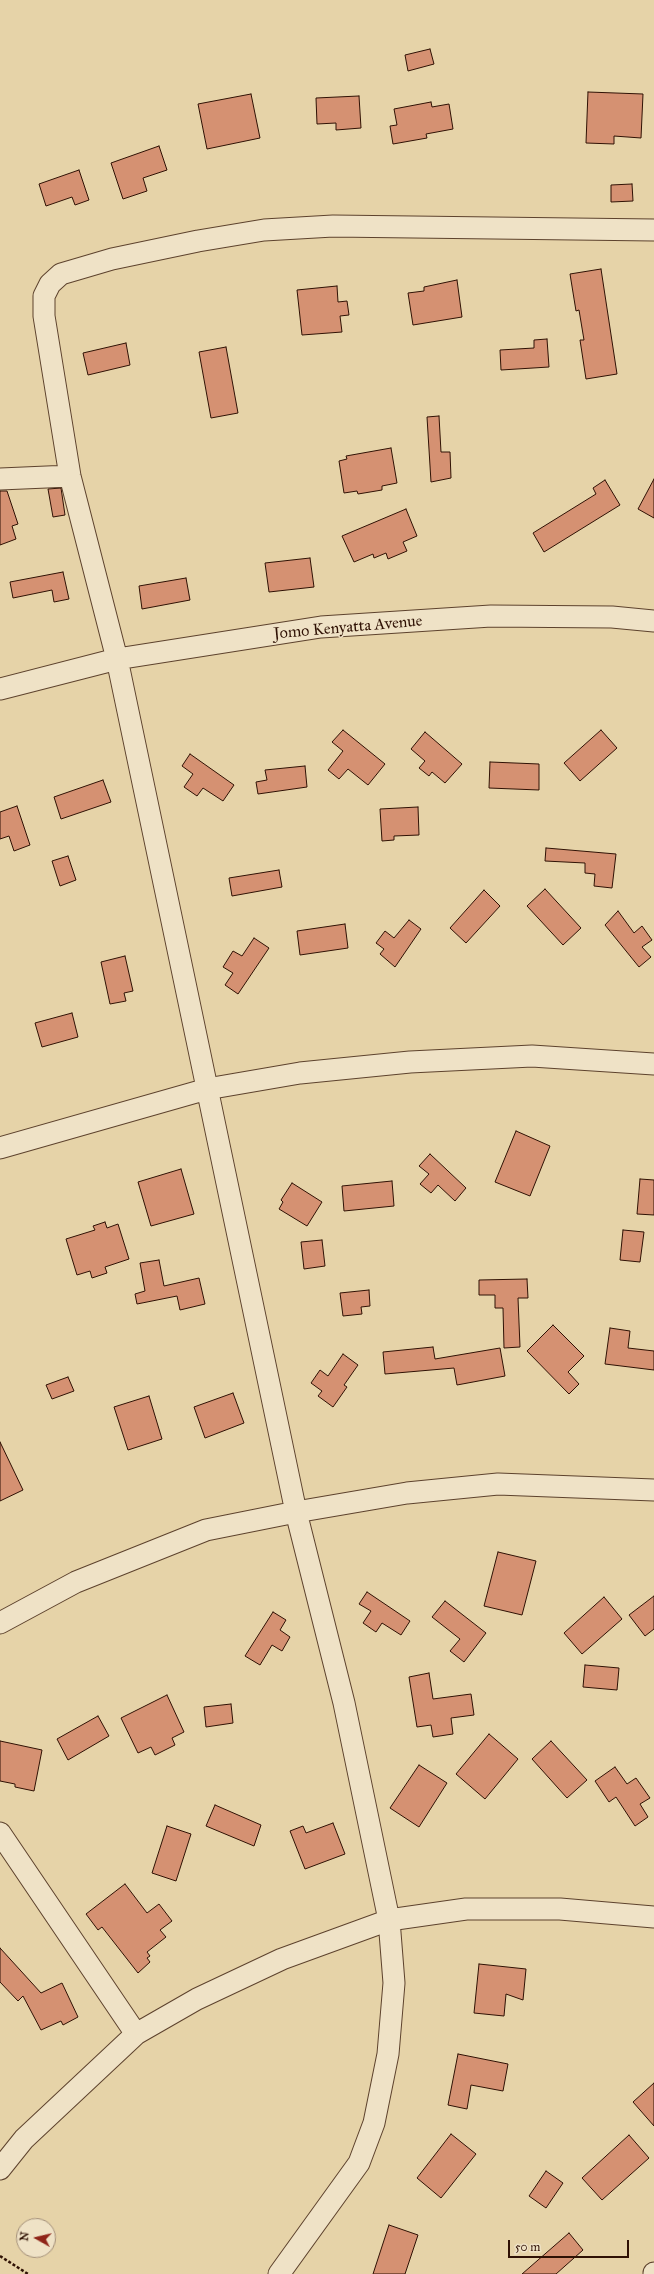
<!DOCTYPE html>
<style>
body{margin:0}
#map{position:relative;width:654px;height:2274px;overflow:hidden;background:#e6d3a8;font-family:"IM FELL Great Primer",serif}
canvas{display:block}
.north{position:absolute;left:16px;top:2218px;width:40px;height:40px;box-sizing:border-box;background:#efe2c6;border:1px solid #a28e78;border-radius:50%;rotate:278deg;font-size:11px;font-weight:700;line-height:16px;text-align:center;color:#2f1104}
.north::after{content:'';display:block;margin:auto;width:14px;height:18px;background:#8f2418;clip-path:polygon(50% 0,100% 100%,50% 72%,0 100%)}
.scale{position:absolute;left:508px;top:2240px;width:121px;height:18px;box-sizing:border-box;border:2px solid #2f1104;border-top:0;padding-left:5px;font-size:12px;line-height:14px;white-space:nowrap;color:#2f1104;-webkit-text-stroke:3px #efe2c6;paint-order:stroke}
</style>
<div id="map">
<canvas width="654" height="2274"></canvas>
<div class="north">N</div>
<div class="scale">50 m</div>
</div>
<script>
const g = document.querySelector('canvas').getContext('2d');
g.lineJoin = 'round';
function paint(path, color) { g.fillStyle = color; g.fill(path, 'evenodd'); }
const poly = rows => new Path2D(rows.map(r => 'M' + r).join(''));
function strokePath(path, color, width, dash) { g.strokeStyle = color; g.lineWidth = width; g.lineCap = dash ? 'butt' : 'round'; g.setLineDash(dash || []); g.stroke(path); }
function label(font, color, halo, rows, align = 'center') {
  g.font = font + ' "IM FELL Great Primer",serif'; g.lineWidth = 3; g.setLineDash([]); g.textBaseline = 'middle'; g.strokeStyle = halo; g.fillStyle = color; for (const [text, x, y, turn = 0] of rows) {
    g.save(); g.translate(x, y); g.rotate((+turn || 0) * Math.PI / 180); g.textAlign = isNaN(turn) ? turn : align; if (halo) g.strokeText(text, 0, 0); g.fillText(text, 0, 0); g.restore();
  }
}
const building = poly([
 [430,49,434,64,408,71,405,55,430,49],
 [588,92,643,94,641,138,614,136,614,144,586,143,588,92],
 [251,94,260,138,207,149,198,104,251,94],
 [359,96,361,128,336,130,336,123,317,124,316,98,359,96],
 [431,102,432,107,449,104,453,129,426,134,427,138,393,144,390,126,397,125,394,109,431,102],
 [159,146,167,170,143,178,147,191,123,199,111,163,159,146],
 [79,170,89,200,75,205,72,197,46,206,39,184,79,170],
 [632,184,633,201,611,202,611,185,632,184],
 [601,269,617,374,586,379,580,340,584,340,579,310,576,311,570,274,601,269],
 [457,280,462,317,413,325,408,293,424,291,424,287,457,280],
 [337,286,338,302,347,301,349,315,340,316,342,332,302,335,297,290,337,286],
 [547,339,549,367,501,370,500,350,534,348,534,340,547,339],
 [126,343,130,365,88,375,83,353,126,343],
 [226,347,238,413,211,418,199,352,226,347],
 [439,416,441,452,450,452,451,478,431,482,427,417,439,416],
 [391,448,397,483,382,486,382,490,358,494,357,491,344,493,339,461,347,459,346,456,391,448],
 [654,479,654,518,638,509,654,479],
 [605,480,620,505,544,552,533,533,596,494,593,488,605,480],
 [61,488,65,515,53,517,48,489,61,488],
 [0,491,7,491,18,524,12,526,16,539,0,545,0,491],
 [406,509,417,536,403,542,407,551,388,559,386,553,374,558,373,554,354,562,342,536,406,509],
 [310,558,314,587,269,592,265,563,310,558],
 [63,572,69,599,54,602,52,590,13,598,10,582,63,572],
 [186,578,190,600,142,609,139,586,186,578],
 [343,730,385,764,368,785,348,769,339,779,328,770,343,751,332,742,343,730],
 [601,730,617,748,580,781,564,763,601,730],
 [425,732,462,764,445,783,432,772,429,776,419,768,425,761,411,749,425,732],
 [190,754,234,785,223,801,203,788,197,796,184,787,193,774,182,766,190,754],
 [490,762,539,764,539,790,489,788,490,762],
 [305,766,307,787,258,794,256,782,267,780,265,770,305,766],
 [103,780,111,802,61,819,54,797,103,780],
 [17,806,30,845,14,851,9,836,0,839,0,812,17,806],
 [418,807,419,835,394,836,394,840,382,841,380,809,418,807],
 [546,848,616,854,612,888,594,886,595,874,585,873,585,863,545,861,546,848],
 [68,856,76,880,60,886,52,861,68,856],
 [279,870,282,887,232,896,229,878,279,870],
 [545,889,581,928,563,945,527,906,545,889],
 [484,890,500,906,466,943,450,928,484,890],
 [618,911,634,933,642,926,652,940,642,947,651,957,639,967,605,925,618,911],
 [409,920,421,929,395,967,380,954,384,949,376,943,385,931,394,938,409,920],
 [345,924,348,948,300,955,297,931,345,924],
 [254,938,269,948,238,994,225,985,233,973,223,967,233,951,242,956,254,938],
 [125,956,133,991,124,993,126,1001,110,1004,101,962,125,956],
 [72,1013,78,1037,42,1047,35,1023,72,1013],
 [516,1131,550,1146,530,1196,495,1182,516,1131],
 [430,1154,466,1188,455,1201,438,1185,431,1193,420,1184,429,1174,419,1166,430,1154],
 [181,1169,194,1214,151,1226,138,1182,181,1169],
 [640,1179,654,1180,654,1215,637,1214,640,1179],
 [392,1181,394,1206,344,1211,342,1186,392,1181],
 [292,1183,322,1202,307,1226,279,1209,283,1202,281,1200,292,1183],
 [105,1222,107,1228,118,1224,129,1259,105,1267,107,1273,92,1278,90,1271,77,1275,66,1239,95,1230,93,1226,105,1222],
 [623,1230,644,1232,640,1262,620,1260,623,1230],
 [322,1240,325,1266,304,1269,301,1242,322,1240],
 [159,1260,164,1286,199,1278,205,1304,180,1310,177,1296,137,1304,135,1294,145,1291,140,1263,159,1260],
 [527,1279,528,1298,518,1298,520,1347,504,1348,503,1308,495,1308,495,1295,479,1295,479,1280,527,1279],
 [369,1290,370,1306,361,1307,362,1314,343,1316,340,1293,369,1290],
 [553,1325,584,1356,568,1372,579,1384,569,1394,527,1351,553,1325],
 [610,1328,630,1331,628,1348,654,1351,654,1370,605,1364,610,1328],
 [433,1347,435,1359,500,1348,505,1376,457,1385,454,1368,385,1374,383,1352,433,1347],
 [343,1354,358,1365,344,1385,347,1387,333,1407,318,1396,322,1391,311,1383,320,1370,328,1376,343,1354],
 [68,1377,74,1391,52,1399,46,1385,68,1377],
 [233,1393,244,1423,205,1438,194,1407,233,1393],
 [149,1396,162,1439,128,1450,114,1407,149,1396],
 [0,1442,23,1490,0,1501,0,1442],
 [498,1552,536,1561,522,1615,484,1606,498,1552],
 [367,1592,410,1621,401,1635,382,1623,376,1632,363,1623,371,1611,359,1604,367,1592],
 [654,1596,654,1629,645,1636,629,1615,654,1596],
 [604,1597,622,1619,582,1654,564,1633,604,1597],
 [445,1601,486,1633,464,1662,450,1651,460,1639,432,1617,445,1601],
 [273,1612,286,1620,280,1630,290,1637,282,1651,272,1645,260,1665,245,1656,273,1612],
 [585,1665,619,1668,617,1690,583,1687,585,1665],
 [429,1673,433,1699,471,1694,474,1715,451,1718,453,1734,433,1737,431,1725,417,1727,409,1677,429,1673],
 [167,1695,184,1732,172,1738,175,1745,155,1755,151,1747,138,1753,121,1718,167,1695],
 [231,1704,233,1723,206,1727,204,1707,231,1704],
 [98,1716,109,1736,68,1760,57,1739,98,1716],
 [489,1734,518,1759,485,1799,456,1774,489,1734],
 [0,1741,42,1750,34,1791,15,1787,15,1784,0,1781,0,1741],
 [551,1741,587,1780,567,1798,532,1759,551,1741],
 [419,1765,447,1783,419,1827,390,1808,419,1765],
 [615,1767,627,1784,636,1778,650,1798,640,1804,648,1817,635,1826,616,1797,609,1802,595,1781,615,1767],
 [215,1805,261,1825,254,1846,206,1826,215,1805],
 [333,1823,345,1854,305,1869,290,1831,303,1826,306,1833,333,1823],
 [167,1826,191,1834,176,1881,152,1873,167,1826],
 [125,1884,147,1913,159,1904,172,1921,160,1930,166,1937,147,1952,150,1956,147,1958,150,1962,138,1973,102,1927,98,1930,86,1914,125,1884],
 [0,1948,41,1993,62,1983,78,2017,63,2025,61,2021,41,2030,23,1996,18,2001,0,1982,0,1948],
 [479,1964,526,1969,523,2000,506,1994,504,2016,474,2013,479,1964],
 [458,2054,508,2064,503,2091,471,2085,467,2109,448,2105,458,2054],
 [654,2083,654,2126,633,2102,654,2083],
 [451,2134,476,2154,441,2198,417,2178,451,2134],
 [629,2135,649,2158,602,2200,582,2178,629,2135],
 [546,2171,563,2183,546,2208,529,2196,546,2171],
 [389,2225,418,2235,405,2274,373,2274,389,2225],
 [569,2233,583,2250,556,2274,522,2274,569,2233]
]);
paint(building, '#d59172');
strokePath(building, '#2f1104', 1);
const minor = poly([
 [0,479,70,476],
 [0,689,117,659,321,627,491,616,612,617,654,621],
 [0,1148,207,1089,300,1073,410,1062,532,1056,654,1064],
 [0,1623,76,1582,206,1530,296,1512,407,1493,498,1484,654,1490],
 [0,1833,136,2034],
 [0,2169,24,2139,136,2034,197,1999,282,1959,389,1920,466,1909,560,1909,654,1917],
 [279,2274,359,2163,374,2123,388,2054,394,1983,389,1920,344,1703,296,1512,117,659,70,476,44,316,44,296,50,284,61,274,112,259,198,241,264,230,333,226,654,230],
 [654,2274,654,2273]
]);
strokePath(minor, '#5d422d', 23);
strokePath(poly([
 [0,2256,28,2274]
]), '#2f1104', 2.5, [3, 2]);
strokePath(minor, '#efe2c6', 21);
label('16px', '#2f1104', '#efe2c6', [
 ["Jomo Kenyatta Avenue",348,628,-5]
]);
</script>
